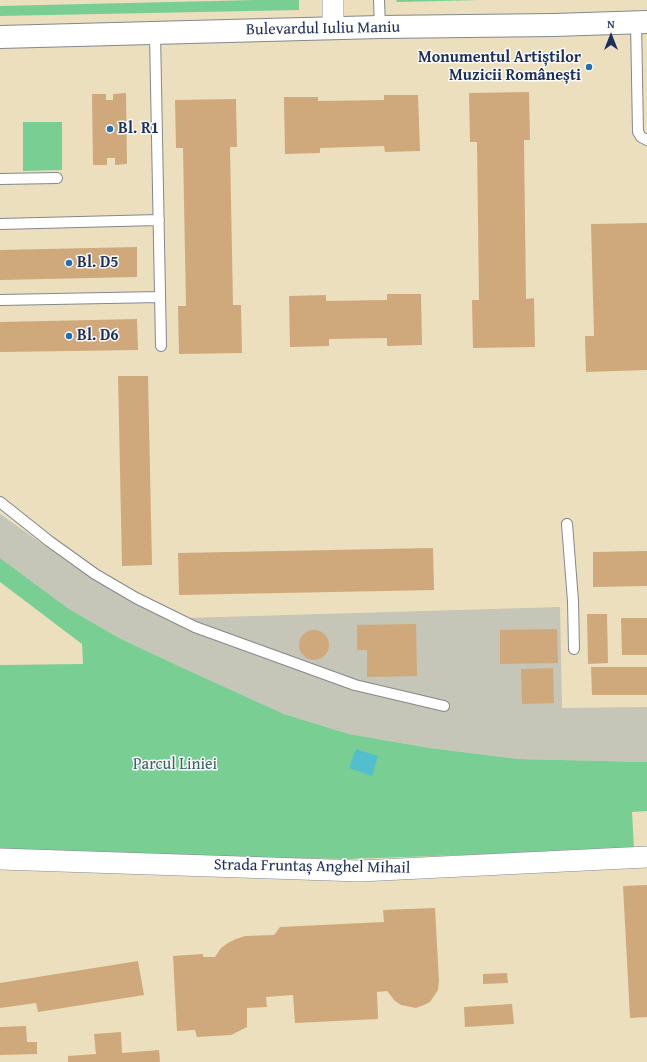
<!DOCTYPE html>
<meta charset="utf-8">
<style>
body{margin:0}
#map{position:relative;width:647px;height:1062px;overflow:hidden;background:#ecdfbd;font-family:"Gentium Book Plus",serif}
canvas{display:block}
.north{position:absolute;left:591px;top:16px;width:40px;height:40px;-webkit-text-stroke:3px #fdfcf7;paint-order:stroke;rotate:0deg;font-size:11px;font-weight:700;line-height:16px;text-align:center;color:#1b2f5e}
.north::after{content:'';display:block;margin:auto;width:14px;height:18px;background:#1b2f5e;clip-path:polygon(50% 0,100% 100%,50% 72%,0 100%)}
</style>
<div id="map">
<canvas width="647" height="1062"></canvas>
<div class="north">N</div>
</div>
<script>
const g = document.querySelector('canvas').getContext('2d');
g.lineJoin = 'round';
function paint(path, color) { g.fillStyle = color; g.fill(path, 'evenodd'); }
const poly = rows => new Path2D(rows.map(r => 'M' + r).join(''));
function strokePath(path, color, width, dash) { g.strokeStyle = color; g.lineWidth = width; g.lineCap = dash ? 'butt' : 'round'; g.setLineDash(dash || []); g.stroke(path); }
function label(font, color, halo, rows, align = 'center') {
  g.font = font + ' "Gentium Book Plus",serif'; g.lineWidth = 3; g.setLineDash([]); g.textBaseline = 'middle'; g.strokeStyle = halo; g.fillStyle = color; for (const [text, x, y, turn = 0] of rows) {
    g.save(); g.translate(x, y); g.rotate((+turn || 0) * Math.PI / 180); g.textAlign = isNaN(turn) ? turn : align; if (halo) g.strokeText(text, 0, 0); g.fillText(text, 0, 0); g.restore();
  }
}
paint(poly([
 [0,514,85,574,181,626,186,618,560,607,562,708,647,707,647,762,518,759,430,748,349,734,284,714,183,668,121,639,69,609,0,558]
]), '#c5c5b8');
paint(poly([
 [256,0,299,0,299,10,0,16,0,6],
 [396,0,481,0,397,2],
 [23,122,62,122,62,170,23,171],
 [0,558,69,609,121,639,183,668,284,714,349,734,430,748,518,759,647,762,647,811,632,812,634,849,349,859,282,858,234,859,0,854,0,665,83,664,82,644,0,582]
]), '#78ce93');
paint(poly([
 [356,749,378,756,372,776,349,768]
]), '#53bece');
paint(poly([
 [529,92,530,140,524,140,526,299,534,298,535,347,473,348,472,300,479,300,477,142,470,142,469,93],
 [126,93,127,164,115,165,115,158,107,158,107,165,93,165,92,94,106,94,106,100,113,100,113,94],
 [384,95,418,95,420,151,385,152,384,146,320,148,320,153,285,154,284,97,318,97,318,101,384,100],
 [236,99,237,147,230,147,233,305,241,305,242,353,179,354,178,306,186,306,183,148,176,148,175,100],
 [647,223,647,370,586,372,585,336,594,336,591,224],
 [137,247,137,277,0,280,0,250],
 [387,294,421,294,422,345,387,346,387,338,329,339,329,346,290,347,289,296,326,295,326,301,387,300],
 [137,319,138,350,0,352,0,322],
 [118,376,148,376,152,565,122,566],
 [433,548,434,590,179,595,178,553],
 [647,551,647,586,593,587,593,552],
 [587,614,607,614,608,663,588,664],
 [621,618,647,618,647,655,622,655],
 [416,624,417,676,367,677,367,650,357,650,357,625],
 [557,629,558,663,500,664,500,630],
 '299 645a15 15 0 1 1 30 0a15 15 0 1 1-30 0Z',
 [591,667,647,667,647,695,592,695],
 [553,668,554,703,522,704,521,669],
 [647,885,647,1017,630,1018,623,886],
 [435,908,439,981,438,990,430,1002,424,1005,416,1008,401,1005,395,1001,387,991,377,992,378,1019,295,1023,293,995,266,997,267,1007,247,1008,247,1027,231,1035,197,1037,195,1030,177,1031,173,956,203,954,203,957,215,957,221,948,228,943,236,939,245,936,274,935,280,927,384,922,383,910],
 [138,961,144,995,38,1012,36,1003,0,1008,0,983],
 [507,973,508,983,483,984,483,974],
 [512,1004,514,1024,465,1027,464,1007],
 [26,1026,27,1042,37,1042,37,1054,0,1055,0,1027],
 [121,1032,122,1053,159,1050,160,1062,68,1062,68,1056,96,1054,94,1034]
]), '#cfa97b');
const service = poly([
 [379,0,380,27],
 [636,22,638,132,641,137,647,140],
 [155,33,161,346],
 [0,179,57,178],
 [0,224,159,220],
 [0,300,160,297],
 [0,502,49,541,95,574,136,598,195,627,355,685,444,706],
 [567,524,573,601,574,649]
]);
const minor = poly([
 [333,0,333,28],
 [0,859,360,871,647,857]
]);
const primary = poly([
 [0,37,380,27,554,25,647,22]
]);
strokePath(service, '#84878e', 12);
strokePath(minor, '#84878e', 22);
strokePath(primary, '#84878e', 24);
strokePath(service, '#fff', 10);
strokePath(minor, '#fff', 21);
strokePath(primary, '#fff', 22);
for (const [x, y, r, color] of [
 [589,67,4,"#1f6fb2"],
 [110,129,4,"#1f6fb2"],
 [69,263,4,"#1f6fb2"],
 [69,336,4,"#1f6fb2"]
]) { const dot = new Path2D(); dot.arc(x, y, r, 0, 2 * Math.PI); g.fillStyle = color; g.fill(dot); strokePath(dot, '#fdfcf7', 1.5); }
label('16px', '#1b2f5e', '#fdfcf7', [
 ["Bulevardul Iuliu Maniu",323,29,-1],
 ["Strada Fruntaș Anghel Mihail",312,867,1]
]);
label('bold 16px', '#1b2f5e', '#fdfcf7', [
 ["Monumentul Artiștilor",581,58,"right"],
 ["Muzicii Românești",581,76,"right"],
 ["Bl. R1",118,129],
 ["Bl. D5",77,263],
 ["Bl. D6",77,336]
], 'left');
label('16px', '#375f6e', '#fdfcf7', [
 ["Parcul Liniei",175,765]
]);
</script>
